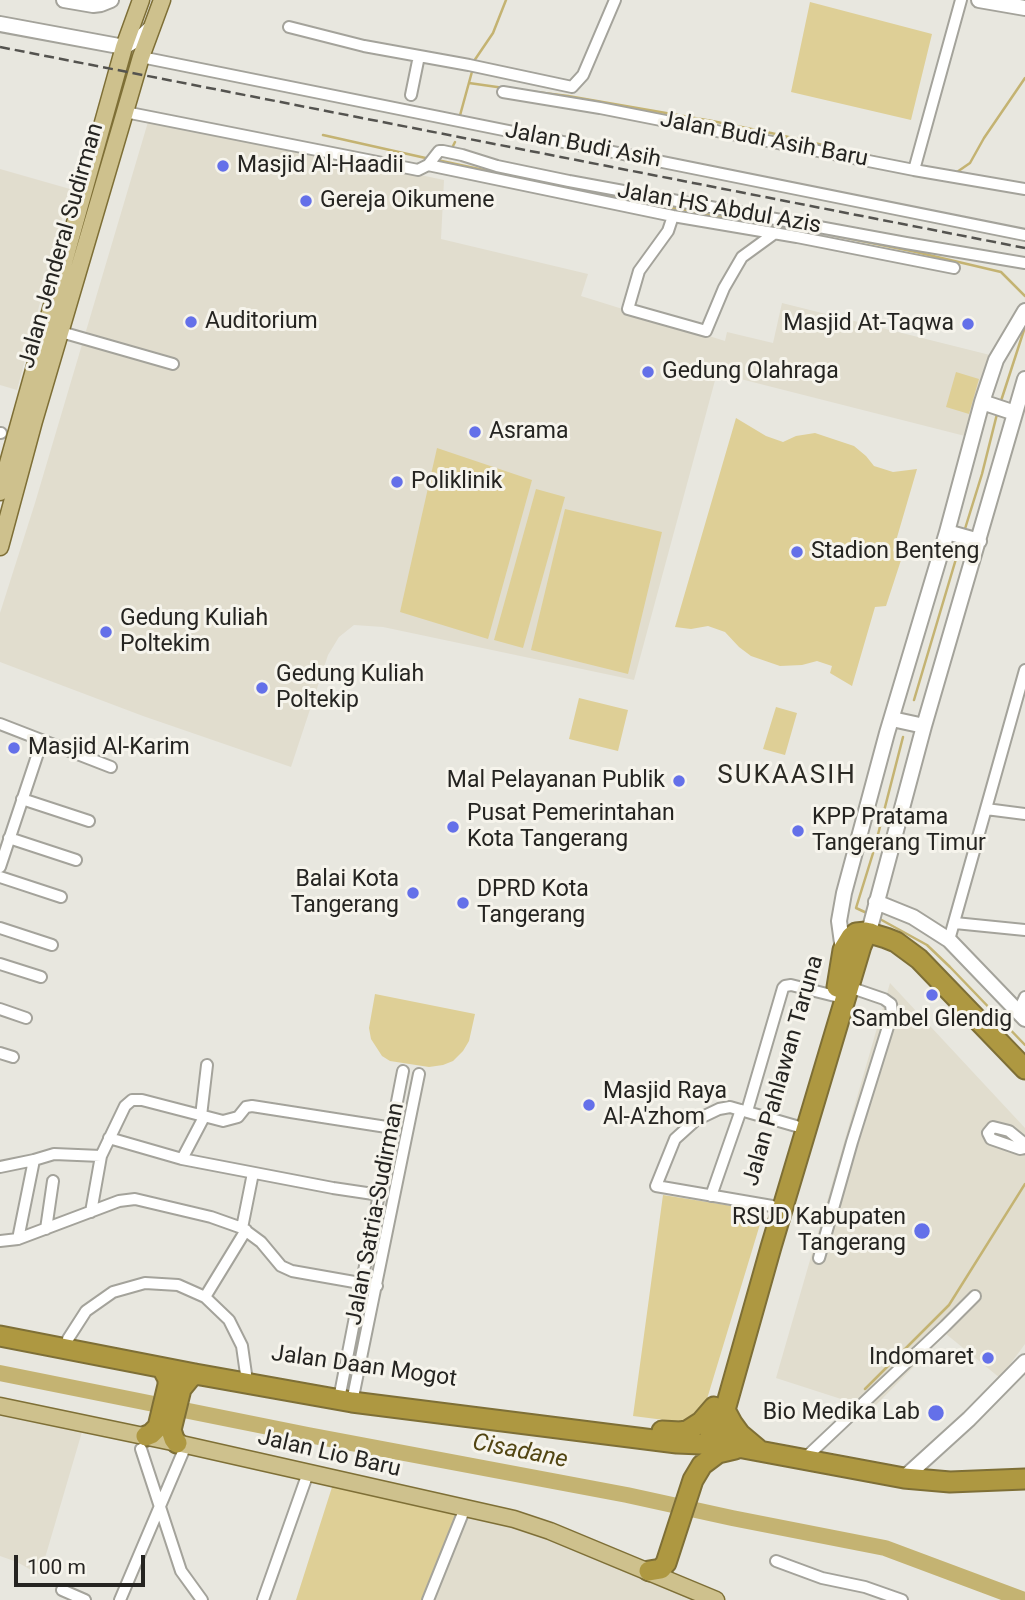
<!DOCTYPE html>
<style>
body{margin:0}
#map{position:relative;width:1025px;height:1600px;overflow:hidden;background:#e8e7df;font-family:Roboto,sans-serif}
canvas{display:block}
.scale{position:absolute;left:14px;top:1555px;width:131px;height:32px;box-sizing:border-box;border:4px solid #252421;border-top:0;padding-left:9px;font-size:21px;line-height:24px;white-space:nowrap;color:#252421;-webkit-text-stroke:5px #f6f4ec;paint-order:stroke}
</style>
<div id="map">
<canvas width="1025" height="1600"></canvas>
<div class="scale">100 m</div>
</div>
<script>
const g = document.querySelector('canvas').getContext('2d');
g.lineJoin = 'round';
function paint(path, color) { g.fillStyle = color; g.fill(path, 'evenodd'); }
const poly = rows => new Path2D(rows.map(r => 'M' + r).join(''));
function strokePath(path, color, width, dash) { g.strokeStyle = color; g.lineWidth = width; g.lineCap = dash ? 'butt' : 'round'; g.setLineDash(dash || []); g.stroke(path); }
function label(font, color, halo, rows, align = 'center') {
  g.font = font + ' Roboto,sans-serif'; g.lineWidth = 6; g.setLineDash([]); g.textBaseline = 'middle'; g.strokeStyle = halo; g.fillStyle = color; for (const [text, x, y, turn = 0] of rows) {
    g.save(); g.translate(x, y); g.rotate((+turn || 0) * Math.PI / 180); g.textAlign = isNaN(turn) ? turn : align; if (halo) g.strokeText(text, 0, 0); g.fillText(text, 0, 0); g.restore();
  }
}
paint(poly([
 [148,122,207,130,444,180,441,239,588,274,581,296,725,341,727,332,773,343,782,303,990,355,969,437,717,373,634,680,383,627,354,625,339,637,328,655,291,767,143,716,0,662,0,613,35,503],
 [0,169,70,189,17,390,0,385],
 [890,983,1025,1128,1025,1344,1000,1378,946,1334,872,1409,776,1378],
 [0,1411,84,1425,40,1575,17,1562,0,1556],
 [463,1506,555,1537,693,1598,693,1600,424,1600]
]), '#e1ddce');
paint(poly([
 [810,2,932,34,911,120,791,92],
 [956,372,979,379,969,414,946,407],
 [736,418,766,436,783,442,796,436,815,433,854,446,866,456,874,466,893,472,917,469,893,551,903,554,886,606,875,607,852,686,830,673,832,666,817,661,802,665,780,666,751,656,739,647,725,632,708,626,691,629,675,627],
 [437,448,532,480,488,639,400,612],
 [536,489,565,497,523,648,494,640],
 [565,509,662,532,628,674,531,650],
 [579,698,628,710,618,751,569,739],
 [776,707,797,713,785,755,763,749],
 [375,994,475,1014,469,1041,463,1051,453,1061,443,1065,429,1067,390,1061,382,1056,371,1039,369,1028],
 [663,1195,764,1211,707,1399,702,1407,691,1418,680,1422,633,1416],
 [333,1484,463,1506,424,1600,296,1600]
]), '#decf96');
strokePath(poly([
 [474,61,493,33,506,0],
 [469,83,504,88],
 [528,91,568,96,712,121,771,133,879,158],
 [459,119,473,68],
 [323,135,430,159],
 [451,150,455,142],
 [437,160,549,184,741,221,815,231],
 [954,172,957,172,970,163,984,138,1025,78],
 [832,235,916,252,1001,272,1025,296],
 [1000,404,1025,327],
 [964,532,982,474,997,414],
 [914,700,961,542],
 [869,914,856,908,874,850,903,737],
 [878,918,927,945,950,967,1025,1045],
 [865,1389,949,1305,1025,1184]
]), '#c4b372', 2.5);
strokePath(poly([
 [0,1373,308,1435,627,1495,732,1518,885,1548,1024,1600]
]), '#c4b372', 16);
const street = poly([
 [289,27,364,46,469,65,572,87,583,75,615,0],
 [141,57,1025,235],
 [503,92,600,108,914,170,1025,189],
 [411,95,419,56],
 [125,112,418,170,428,165,439,151,443,151,462,155,497,166,569,181,906,243,1025,263],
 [428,165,673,216,797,237,954,268],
 [914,170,961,0],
 [673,216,668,231,639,271,628,309,706,331,724,288,742,257,775,233],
 [61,332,173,364],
 [0,433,1,433],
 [0,724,111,767],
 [22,799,89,821],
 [986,809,1025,814],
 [9,838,76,860],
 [0,867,42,741],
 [0,877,61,897],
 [955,923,1025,930],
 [0,928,52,945],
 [949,940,1025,670],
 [0,964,41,977],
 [0,1009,26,1018],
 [1018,1012,1025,997],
 [0,1053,13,1057],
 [747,1111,783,988,785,986,791,985,835,996],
 [201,1116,207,1065],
 [109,1138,182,1159,333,1188,380,1195],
 [1025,1144,1009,1131,993,1127,988,1133,991,1139,1020,1149,1025,1148],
 [182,1159,204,1117],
 [34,1160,54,1154,101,1156],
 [0,1167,34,1160,18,1239],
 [711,1196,741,1110],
 [772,1206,656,1186,675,1139,696,1120,719,1109,730,1107,796,1126],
 [91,1212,101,1156,125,1106,132,1100,142,1100,223,1121,238,1117,246,1107,252,1106,393,1128],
 [242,1228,253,1173],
 [46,1229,53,1181],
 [0,1241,18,1239,119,1201,135,1199,211,1217,242,1228,261,1242,281,1266,292,1271,377,1286],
 [819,1258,852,1142,892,1014,891,1004,884,999,849,987],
 [205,1297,246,1230],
 [68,1339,86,1311,113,1292,145,1283,178,1285,205,1297,229,1320,242,1346,246,1374],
 [339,1399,403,1071],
 [352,1402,419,1074],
 [141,1449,181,1571,202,1600],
 [803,1460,945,1326,975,1296],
 [776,1561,822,1578,865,1587,902,1600],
 [62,1590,85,1600],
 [120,1600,186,1445],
 [263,1600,308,1473],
 [428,1600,465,1508]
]);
const secondary = poly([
 [64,0,93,5,101,4,111,0],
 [979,0,1025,8],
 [0,24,124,47,141,37,152,27],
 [982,402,1015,413],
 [947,532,979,541],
 [892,719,924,726],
 [876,902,913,917,949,940,1025,1019],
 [871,933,871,924,924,726,1025,379],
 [843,950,839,921,844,893,887,733,947,532,982,402,996,360,1025,311],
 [904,1478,969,1419,1025,1362]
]);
const primary = poly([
 [0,492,124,47,141,0],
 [0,547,34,421,125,112,141,57,162,0],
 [0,1406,177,1443,514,1519,550,1531,716,1600]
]);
const highway = poly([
 [837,987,843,950,851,937,856,933,866,932,886,938,896,942,919,959,1025,1069],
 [0,1336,195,1374,352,1402,677,1443,701,1444,710,1443,716,1438,725,1410,771,1247,861,946,865,937,871,933],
 [725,1410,732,1423,740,1434,759,1450],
 [708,1428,716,1438,743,1448,904,1478,950,1482,1025,1479],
 [662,1431,680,1432,687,1431,701,1422,714,1407],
 [146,1436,151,1434,158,1427,168,1385,168,1379,162,1368],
 [177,1443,174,1439,171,1430,181,1389,190,1378,195,1374],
 [649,1571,661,1569,666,1563,693,1480,702,1465,718,1453,735,1449]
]);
strokePath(street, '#a4a39b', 14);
strokePath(secondary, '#a4a39b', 18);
strokePath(primary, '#7e6f36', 19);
strokePath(highway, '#7e6f36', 23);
strokePath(street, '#fff', 10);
strokePath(secondary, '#fff', 14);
strokePath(primary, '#cec18d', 16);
strokePath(highway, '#ae9841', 19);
strokePath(poly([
 [0,47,1025,248]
]), '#54534f', 2.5, [10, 5]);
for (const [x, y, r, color] of [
 [223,166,7,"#6470e9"],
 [306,201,7,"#6470e9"],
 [191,322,7,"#6470e9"],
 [968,324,7,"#6470e9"],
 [648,372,7,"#6470e9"],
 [475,432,7,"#6470e9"],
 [397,482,7,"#6470e9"],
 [797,552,7,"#6470e9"],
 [106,632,7,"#6470e9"],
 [262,688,7,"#6470e9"],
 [14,748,7,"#6470e9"],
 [679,781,7,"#6470e9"],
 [453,827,7,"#6470e9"],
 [798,831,7,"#6470e9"],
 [413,893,7,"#6470e9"],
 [463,903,7,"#6470e9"],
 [932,995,7,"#6470e9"],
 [589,1105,7,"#6470e9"],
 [922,1231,9,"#6470e9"],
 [988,1358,7,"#6470e9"],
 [936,1413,9,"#6470e9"]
]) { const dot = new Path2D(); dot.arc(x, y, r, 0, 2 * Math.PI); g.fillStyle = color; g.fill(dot); strokePath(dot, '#f6f4ec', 2.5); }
label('23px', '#252421', '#f6f4ec', [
 ["Jalan Budi Asih Baru",764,140,11],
 ["Jalan Budi Asih",583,146,11],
 ["Jalan HS Abdul Azis",719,209,10],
 ["Jalan Jenderal Sudirman",62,246,-74],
 ["Jalan Pahlawan Taruna",784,1071,-74],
 ["Jalan Satria-Sudirman",376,1214,-79],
 ["Jalan Daan Mogot",364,1367,8],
 ["Jalan Lio Baru",329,1454,13]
]);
label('23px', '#252421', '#f6f4ec', [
 ["Masjid Al-Haadii",237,166],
 ["Gereja Oikumene",320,201],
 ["Auditorium",205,322],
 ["Masjid At-Taqwa",954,324,"right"],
 ["Gedung Olahraga",662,372],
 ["Asrama",489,432],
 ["Poliklinik",411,482],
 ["Stadion Benteng",811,552],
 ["Gedung Kuliah",120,619],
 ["Poltekim",120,645],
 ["Gedung Kuliah",276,675],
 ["Poltekip",276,701],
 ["Masjid Al-Karim",28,748],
 ["Mal Pelayanan Publik",665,781,"right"],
 ["Pusat Pemerintahan",467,814],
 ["Kota Tangerang",467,840],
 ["KPP Pratama",812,818],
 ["Tangerang Timur",812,844],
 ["Balai Kota",399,880,"right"],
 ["Tangerang",399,906,"right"],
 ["DPRD Kota",477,890],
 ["Tangerang",477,916],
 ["Sambel Glendig",932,1020,"center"],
 ["Masjid Raya",603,1092],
 ["Al-A'zhom",603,1118],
 ["RSUD Kabupaten",906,1218,"right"],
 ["Tangerang",906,1244,"right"],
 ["Indomaret",974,1358,"right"],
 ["Bio Medika Lab",920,1413,"right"]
], 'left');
label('italic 24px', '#524512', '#f6f4ec', [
 ["Cisadane",520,1452,11]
]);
g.letterSpacing = '2px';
label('26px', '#2b2a24', '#f6f4ec', [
 ["SUKAASIH",787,776]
]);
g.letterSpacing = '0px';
</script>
